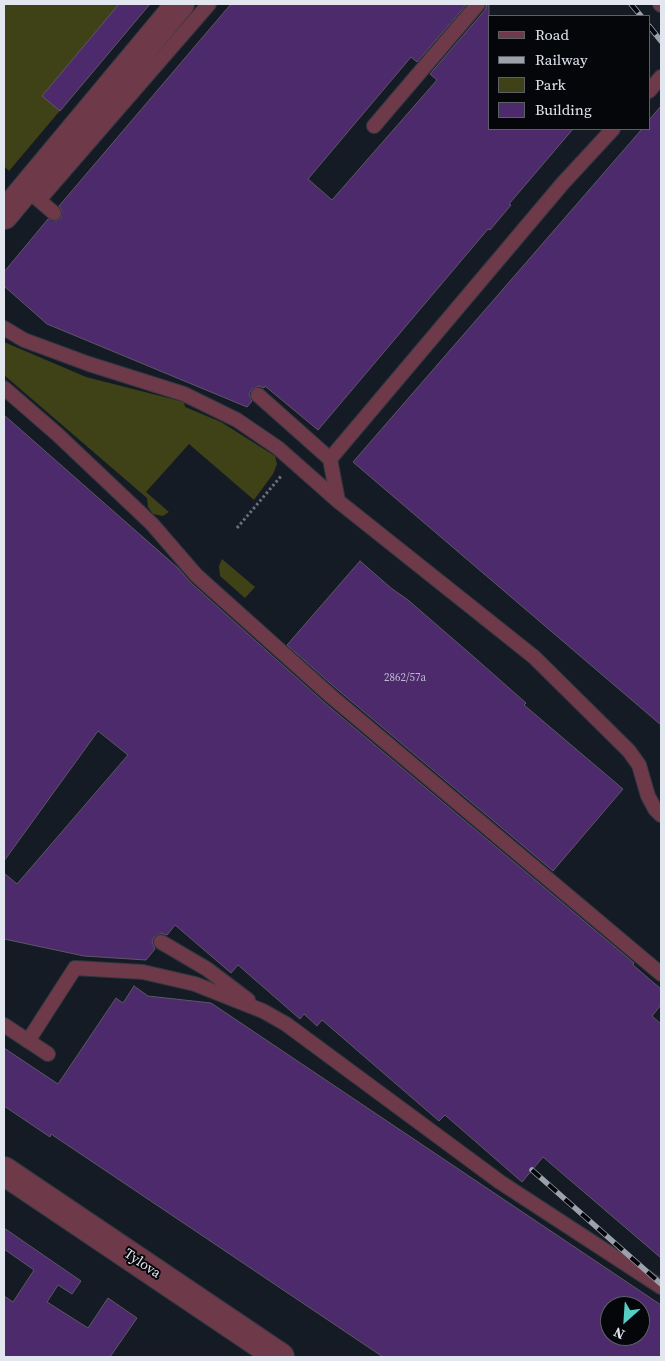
<!DOCTYPE html>
<style>
body{margin:0}
#map{position:relative;width:665px;height:1361px;overflow:hidden;background:#141b25;font-family:"Source Serif 4",serif}
canvas{display:block}
.frame{position:absolute;inset:0;border:5px solid #e2e7ef;pointer-events:none}
.legend{position:absolute;left:488px;top:15px;width:162px;height:115px;box-sizing:border-box;background:#04060a;border:1px solid #5d6066;margin:0;padding:6px 9px;list-style:none;font-size:15px;color:#e2e7ef}
.legend li{display:flex;align-items:center;gap:10px;height:25px}
.legend b{width:25px;border:1px solid #5d6066}
.north{position:absolute;left:600px;top:1296px;width:50px;height:50px;box-sizing:border-box;background:#04060a;border:1px solid #5d6066;border-radius:50%;rotate:206deg;font-size:14px;font-weight:700;line-height:20px;text-align:center;color:#e2e7ef}
.north::after{content:'';display:block;margin:auto;width:18px;height:22px;background:#56cec3;clip-path:polygon(50% 0,100% 100%,50% 72%,0 100%)}
</style>
<div id="map">
<canvas width="665" height="1361"></canvas>
<div class="frame"></div>
<ul class="legend">
<li><b style="height:6px;background:#6e3948"></b>Road</li>
<li><b style="height:6px;background:#9ca2ab"></b>Railway</li>
<li><b style="height:14px;background:#3f4216"></b>Park</li>
<li><b style="height:14px;background:#4d2a6c"></b>Building</li>
</ul>
<div class="north">N</div>
</div>
<script>
const g = document.querySelector('canvas').getContext('2d');
g.lineJoin = 'round';
function paint(path, color) { g.fillStyle = color; g.fill(path, 'evenodd'); }
const poly = rows => new Path2D(rows.map(r => 'M' + r).join(''));
function strokePath(path, color, width, dash) { g.strokeStyle = color; g.lineWidth = width; g.lineCap = dash ? 'butt' : 'round'; g.setLineDash(dash || []); g.stroke(path); }
function label(font, color, halo, rows, align = 'center') {
  g.font = font + ' "Source Serif 4",serif'; g.lineWidth = 4; g.setLineDash([]); g.textBaseline = 'middle'; g.strokeStyle = halo; g.fillStyle = color; for (const [text, x, y, turn = 0] of rows) {
    g.save(); g.translate(x, y); g.rotate((+turn || 0) * Math.PI / 180); g.textAlign = isNaN(turn) ? turn : align; if (halo) g.strokeText(text, 0, 0); g.fillText(text, 0, 0); g.restore();
  }
}
paint(poly([
 [4,4,150,4,9,171,4,166],
 [4,342,86,377,184,402,185,407,221,422,275,456,277,464,273,474,254,500,189,444,146,492,169,512,163,516,153,514,148,507,147,498,4,375],
 [222,559,255,587,245,598,220,576,219,566]
]), '#3f4216');
const building = poly([
 [119,4,150,4,60,111,42,96,119,4],
 [231,4,467,4,417,62,411,57,308,179,332,200,437,80,430,74,485,10,487,4,489,4,489,129,573,129,509,204,511,205,490,230,488,229,318,430,265,386,264,388,259,386,252,389,249,394,252,401,247,407,47,324,4,286,4,272,48,219,56,221,61,218,62,211,59,206,231,4],
 [661,106,661,725,353,462,642,129,649,129,649,120,661,106],
 [4,415,178,568,190,582,326,704,634,963,633,965,661,989,661,1005,652,1016,661,1024,661,1258,543,1157,522,1182,445,1115,439,1121,322,1020,317,1026,304,1014,300,1019,238,965,231,973,175,925,167,935,161,933,154,937,152,942,155,949,146,960,84,956,4,939,4,873,17,884,128,755,98,731,4,861,4,415],
 [360,561,391,588,408,600,475,658,526,703,524,705,623,789,553,871,338,690,287,645,360,561],
 [134,986,148,996,211,1003,661,1305,661,1357,383,1357,51,1134,50,1137,4,1106,4,1048,58,1084,116,998,123,1003,134,986],
 [610,1306,640,1306,640,1336,610,1336,610,1306],
 [4,1228,81,1281,72,1294,58,1285,47,1302,88,1328,108,1298,137,1318,110,1357,4,1357,4,1296,13,1302,34,1270,4,1249,4,1228]
]);
paint(building, '#4d2a6c');
strokePath(building, '#5d5764', 1);
const service = poly([
 [660,4,661,5],
 [649,91,661,77],
 [374,126,478,4],
 [613,129,563,183,330,459,338,501,534,657,629,751,639,765,648,796,655,809,661,815],
 [33,195,54,213],
 [39,200,209,4],
 [4,328,24,340,89,364,184,394,237,420,278,448,338,501],
 [4,388,57,434,152,524,196,575,332,697,661,974],
 [258,395,330,459],
 [161,942,207,969,248,1000],
 [4,1025,48,1054],
 [28,1041,75,968,143,972,195,984,263,1011,286,1024,500,1182,661,1287]
]);
const minor = poly([
 [4,215,180,4]
]);
const tertiary = poly([
 [4,1171,280,1357]
]);
strokePath(service, '#313841', 16);
strokePath(minor, '#313841', 30);
strokePath(tertiary, '#313841', 30);
strokePath(poly([
 [237,528,282,475]
]), '#6a7079', 3, [2.5, 2.5]);
strokePath(service, '#6e3948', 14);
strokePath(minor, '#6e3948', 28);
strokePath(tertiary, '#6e3948', 28);
const rail = poly([
 [631,4,641,16],
 [649,26,661,41],
 [532,1170,661,1284]
]);
strokePath(rail, '#9ca2ab', 5.5);
strokePath(rail, '#04060a', 4, [11]);
label('11px', '#bdb8ce', null, [
 ["2862/57a",405,678]
]);
label('14px', '#e2e7ef', '#04060a', [
 ["Tylova",142,1264,34]
]);
</script>
